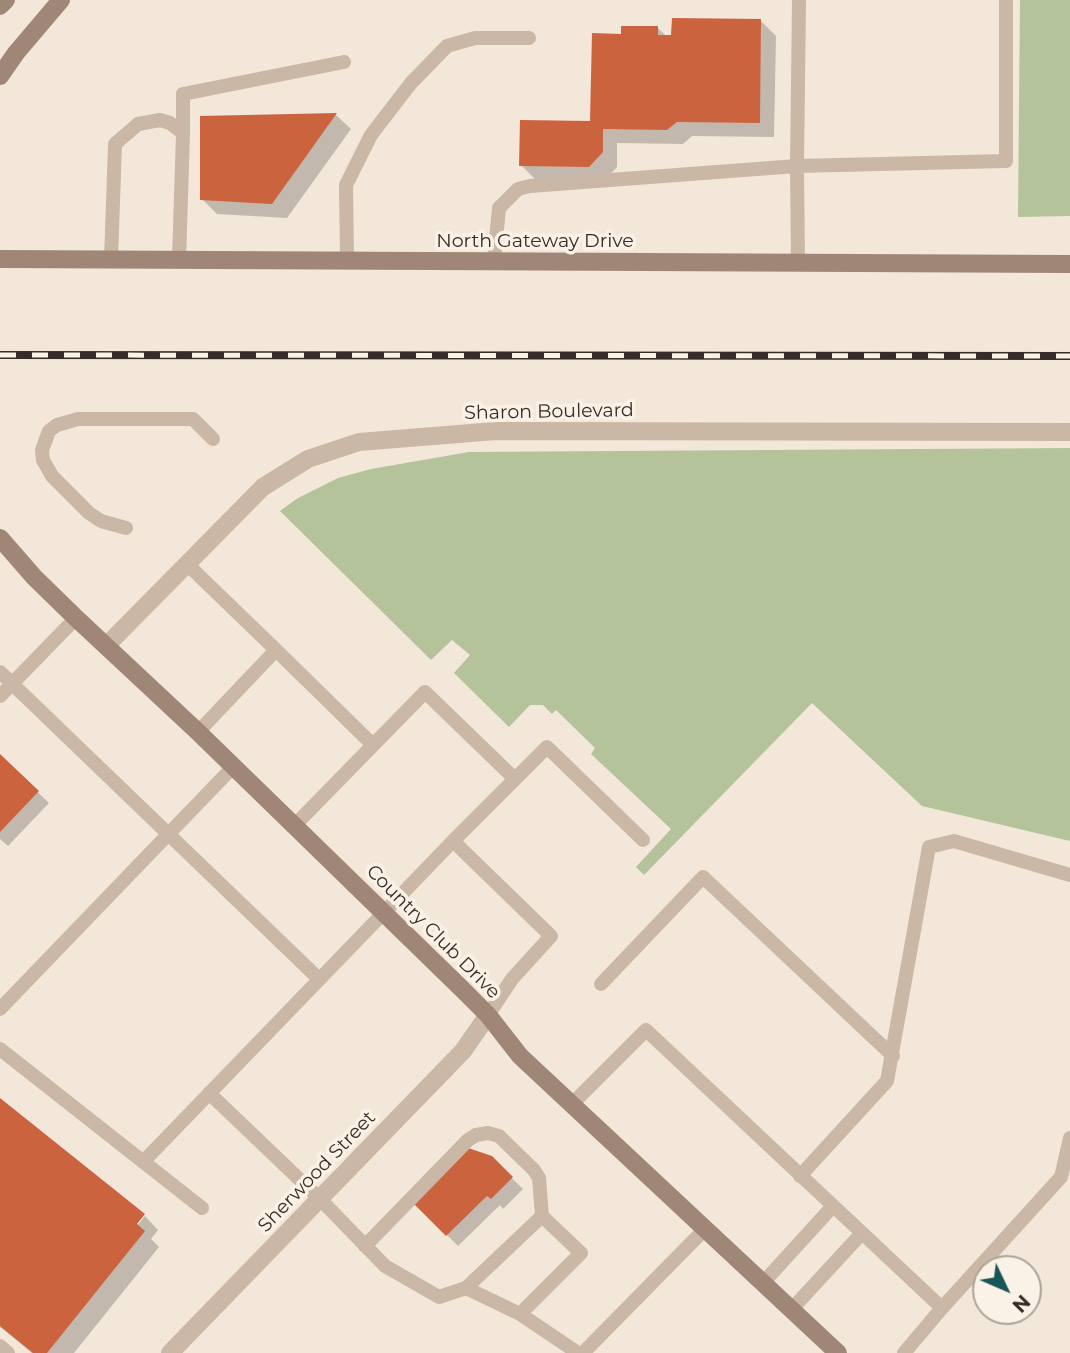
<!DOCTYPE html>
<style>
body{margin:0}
#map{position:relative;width:1070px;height:1353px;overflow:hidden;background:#f3e7da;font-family:Montserrat,sans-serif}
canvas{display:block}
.north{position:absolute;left:972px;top:1255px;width:70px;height:70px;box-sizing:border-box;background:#faf2e6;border:2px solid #aca39a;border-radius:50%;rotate:134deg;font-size:19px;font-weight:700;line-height:28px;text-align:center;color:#372c27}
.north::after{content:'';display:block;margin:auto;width:24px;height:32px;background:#1a555a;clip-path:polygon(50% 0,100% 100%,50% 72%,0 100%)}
</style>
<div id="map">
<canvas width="1070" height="1353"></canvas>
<div class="north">N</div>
</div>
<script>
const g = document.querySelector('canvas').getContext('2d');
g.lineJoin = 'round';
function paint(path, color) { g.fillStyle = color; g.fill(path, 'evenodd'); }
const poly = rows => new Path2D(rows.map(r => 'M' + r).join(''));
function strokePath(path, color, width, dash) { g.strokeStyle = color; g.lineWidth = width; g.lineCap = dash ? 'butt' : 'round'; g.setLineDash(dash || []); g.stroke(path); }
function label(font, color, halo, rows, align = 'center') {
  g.font = font + ' Montserrat,sans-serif'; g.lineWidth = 7; g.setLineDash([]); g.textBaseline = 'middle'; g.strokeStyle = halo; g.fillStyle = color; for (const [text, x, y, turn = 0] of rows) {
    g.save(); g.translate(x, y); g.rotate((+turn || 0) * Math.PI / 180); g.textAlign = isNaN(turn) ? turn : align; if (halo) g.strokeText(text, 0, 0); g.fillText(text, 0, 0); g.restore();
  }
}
paint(poly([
 [1020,0,1070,0,1070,216,1018,217],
 [1070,448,1070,841,922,806,812,703,644,875,636,867,671,829,591,754,595,748,556,710,552,714,543,705,530,705,509,727,454,673,470,655,452,640,431,660,280,511,298,498,338,478,371,469,469,452]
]), '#b4c399');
paint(poly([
 [761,21,776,36,774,137,692,136,683,144,617,143,617,167,604,181,536,180,521,165,592,123,623,36,658,28,667,37],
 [336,115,351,129,287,218,217,214,202,199,202,117],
 [0,756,49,803,8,846,0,839],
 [0,1100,132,1232,145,1216,158,1230,151,1239,159,1247,74,1353,32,1353,0,1327],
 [491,1158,523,1189,503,1209,500,1205,458,1246,415,1203]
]), '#0003');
paint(poly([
 [672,18,761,19,760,123,677,122,667,130,603,129,603,152,589,167,519,166,520,120,590,121,592,33,621,34,621,26,658,26,658,35,671,35],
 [337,113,272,204,200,200,200,116],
 [0,754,39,791,0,832],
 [0,1098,145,1214,137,1224,145,1231,47,1353,33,1353,0,1326],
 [468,1148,492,1156,513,1177,491,1199,487,1196,446,1236,413,1203]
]), '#cc633f');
strokePath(poly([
 [799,0,797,166,1006,161,1006,0],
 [183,133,183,94,344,62],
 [111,260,115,144,138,124,160,120,170,123,183,133,179,260],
 [347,261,346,185,371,135,411,83,447,46,475,38,529,38],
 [494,261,499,208,518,189,530,186,797,166,798,263],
 [126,528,101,521,89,513,52,476,43,460,42,450,49,431,57,425,78,419,193,419,213,439],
 [187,564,276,650],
 [0,672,318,978],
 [0,696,76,618],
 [198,732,276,650,373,745],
 [295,825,425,692,515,779],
 [453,841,547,747,643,840],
 [601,984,703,877,893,1056],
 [0,1009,233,767],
 [0,1049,202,1208],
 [209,1093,320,1199,385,1266,439,1297,466,1288,542,1216,581,1253,520,1314,578,1353],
 [572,1104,646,1030,942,1308,904,1353],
 [143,1162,453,841,551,936,512,979,488,1015],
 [800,1176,887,1081,929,847,954,841,1070,875],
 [365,1246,468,1140,476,1135,488,1133,499,1136,534,1170,539,1178,542,1216],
 [762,1284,833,1206],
 [466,1288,520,1314],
 [942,1308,1061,1177,1070,1138],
 [791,1310,862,1233],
 [0,1346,8,1353],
 [583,1353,704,1230]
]), '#cbb7a5', 14);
strokePath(poly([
 [106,646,263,487,308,459,359,442,496,431,1070,432]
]), '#cbb7a5', 18);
strokePath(poly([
 [170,1353,463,1051,488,1015]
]), '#cbb7a5', 18);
strokePath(poly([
 [0,6,6,0],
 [0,76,16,53,61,0],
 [0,259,1070,264],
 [0,538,34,577,76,618,198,732,461,988,488,1015,520,1056,838,1353]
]), '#9f8676', 18);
const rail = poly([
 [0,355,1070,356]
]);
strokePath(rail, '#372c27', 8);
strokePath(rail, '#faf2e6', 5, [16]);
label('19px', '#372c27', '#faf2e6', [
 ["North Gateway Drive",535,241],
 ["Sharon Boulevard",549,412,-1],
 ["Country Club Drive",433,932,45],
 ["Sherwood Street",317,1172,-46]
]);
</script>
